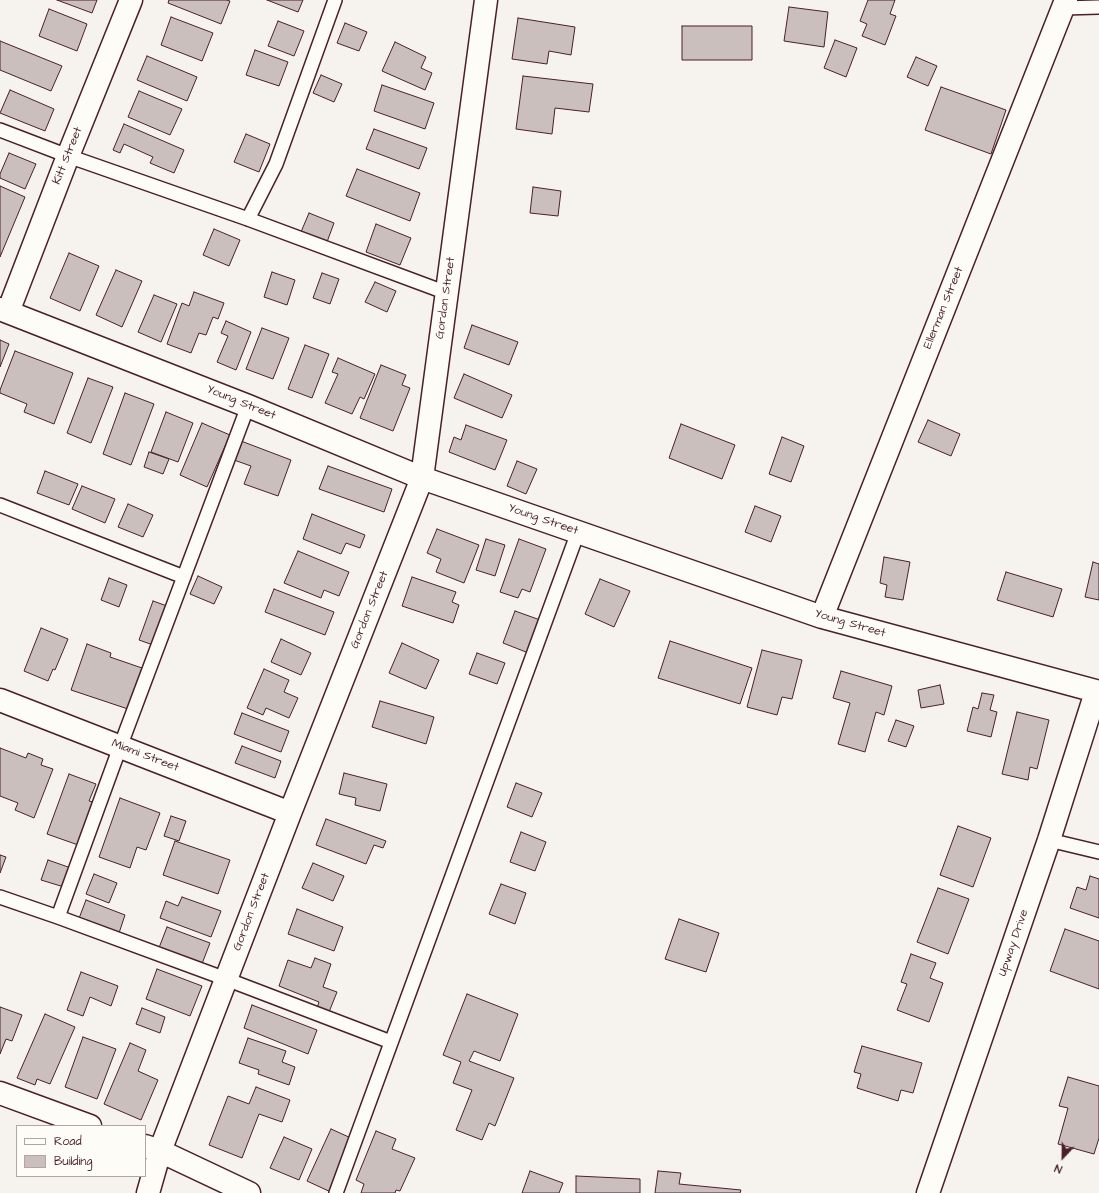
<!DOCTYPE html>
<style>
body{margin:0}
#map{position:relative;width:1099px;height:1193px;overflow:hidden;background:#f6f3ef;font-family:"Architects Daughter",sans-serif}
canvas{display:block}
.legend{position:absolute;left:16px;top:1125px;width:130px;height:52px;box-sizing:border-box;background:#fdfcf7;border:1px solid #b5a4a5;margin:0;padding:5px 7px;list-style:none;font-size:12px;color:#4a1f2b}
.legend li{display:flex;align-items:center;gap:8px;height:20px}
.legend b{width:20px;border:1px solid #b5a4a5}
.north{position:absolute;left:1043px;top:1137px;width:40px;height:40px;-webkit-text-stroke:3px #fdfcf7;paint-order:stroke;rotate:202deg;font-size:11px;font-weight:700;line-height:16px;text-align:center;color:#4a1f2b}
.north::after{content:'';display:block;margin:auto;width:14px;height:18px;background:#4a1f2b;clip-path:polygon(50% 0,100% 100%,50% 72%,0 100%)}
</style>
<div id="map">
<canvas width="1099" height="1193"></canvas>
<ul class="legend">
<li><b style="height:5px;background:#fdfcf7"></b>Road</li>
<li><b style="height:11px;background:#cbbfbe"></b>Building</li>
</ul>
<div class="north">N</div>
</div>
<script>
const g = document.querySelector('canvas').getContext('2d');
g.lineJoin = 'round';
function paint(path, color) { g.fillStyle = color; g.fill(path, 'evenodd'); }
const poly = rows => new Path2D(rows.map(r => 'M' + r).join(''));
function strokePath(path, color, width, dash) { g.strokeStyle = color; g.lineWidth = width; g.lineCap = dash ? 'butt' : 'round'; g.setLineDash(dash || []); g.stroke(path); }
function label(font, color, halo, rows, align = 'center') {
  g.font = font + ' "Architects Daughter",sans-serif'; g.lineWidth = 4; g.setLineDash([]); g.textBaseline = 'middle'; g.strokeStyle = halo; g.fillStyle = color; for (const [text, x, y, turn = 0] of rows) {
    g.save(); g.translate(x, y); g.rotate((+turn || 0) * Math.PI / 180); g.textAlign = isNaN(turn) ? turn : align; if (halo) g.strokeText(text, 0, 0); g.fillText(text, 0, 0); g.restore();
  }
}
const building = poly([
 [57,0,97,0,92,13,57,0],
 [169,0,226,0,230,1,221,24,168,3,169,0],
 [267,0,303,0,298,12,267,0],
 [868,0,895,0,890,14,896,16,885,45,862,36,867,24,860,21,868,0],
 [789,7,828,12,824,47,784,41,789,7],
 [49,9,87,24,77,51,39,36,49,9],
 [171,17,213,33,202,61,161,45,171,17],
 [518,18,575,27,571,55,549,51,547,64,512,59,518,18],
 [278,21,304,31,294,56,268,46,278,21],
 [345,23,367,32,359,51,337,43,345,23],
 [682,26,752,26,752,60,682,60,682,26],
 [835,40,857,48,846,77,824,68,835,40],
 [0,41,62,66,51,91,0,70,0,41],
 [395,42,426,57,421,68,432,73,425,90,382,71,395,42],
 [255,50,288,62,279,86,246,75,255,50],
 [147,56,197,77,187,101,137,80,147,56],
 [916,57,937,66,928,86,907,77,916,57],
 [321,75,342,84,334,102,313,93,321,75],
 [523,76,593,84,589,112,555,108,552,134,516,129,523,76],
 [382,85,434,103,425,129,374,111,382,85],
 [941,87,1006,110,991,154,925,130,941,87],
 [10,90,54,109,45,131,0,113,10,90],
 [139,91,182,109,170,135,128,117,139,91],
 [124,124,184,150,174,173,150,163,153,157,124,144,120,153,113,150,124,124],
 [374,129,427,148,419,169,366,149,374,129],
 [246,134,270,144,259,172,234,162,246,134],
 [9,153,36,164,25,189,0,178,0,174,9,153],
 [357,169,420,193,410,221,346,196,357,169],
 [0,186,25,197,0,257,0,186],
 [533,187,561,191,558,216,530,213,533,187],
 [309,213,334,223,327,242,301,232,309,213],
 [376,224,411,238,400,265,366,252,376,224],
 [214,229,240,240,229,266,203,255,214,229],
 [69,253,99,266,80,311,50,298,69,253],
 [116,270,142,281,122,327,96,315,116,270],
 [272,272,295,280,287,305,264,297,272,272],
 [322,273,339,279,330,304,313,298,322,273],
 [375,282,396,291,387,312,365,302,375,282],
 [194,292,224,303,218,319,213,317,206,335,199,333,191,353,167,344,182,303,189,306,194,292],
 [154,295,177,304,161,342,138,332,154,295],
 [226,321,251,332,236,370,217,362,228,336,221,333,226,321],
 [472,325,518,342,509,365,464,348,472,325],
 [262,328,289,338,273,379,246,369,262,328],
 [0,340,9,344,0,367,0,340],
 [305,345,329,354,312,398,288,389,305,345],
 [15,351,73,373,54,424,24,412,27,404,0,393,0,390,15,351],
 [338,358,375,374,364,399,360,397,352,414,325,403,338,374,332,372,338,358],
 [381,365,406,375,402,385,410,388,393,431,360,418,381,365],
 [464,374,512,395,502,418,454,398,464,374],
 [88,378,113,387,91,443,67,433,88,378],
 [125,393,154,404,131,465,103,454,125,393],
 [166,412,193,423,178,462,151,452,166,412],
 [928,420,960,434,951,456,918,442,928,420],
 [202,423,230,435,207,487,180,475,202,423],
 [681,424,735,445,722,479,669,458,681,424],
 [466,425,507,440,495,470,449,452,454,437,461,440,466,425],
 [782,437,804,446,791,482,769,474,782,437],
 [241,441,291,460,278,496,244,484,251,466,234,460,241,441],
 [149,452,169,459,163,474,144,467,149,452],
 [517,461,537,469,526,494,507,486,517,461],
 [328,466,392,489,384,512,319,489,328,466],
 [45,471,78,484,69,505,37,493,45,471],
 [82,486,115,499,105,523,72,509,82,486],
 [128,504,153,515,143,537,118,527,128,504],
 [755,506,781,516,771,542,745,532,755,506],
 [312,514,365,535,360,548,346,543,341,554,303,539,312,514],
 [437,529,479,545,464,583,436,572,441,559,427,553,437,529],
 [486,539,505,545,495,576,476,570,486,539],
 [519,539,546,549,530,592,522,589,518,598,500,592,519,539],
 [298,551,349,572,339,596,324,590,321,598,284,583,298,551],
 [884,557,910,562,903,600,885,597,887,585,880,583,884,557],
 [1093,562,1099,564,1099,600,1085,597,1093,562],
 [1006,572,1062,589,1053,617,997,600,1006,572],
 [198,576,222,587,214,604,190,594,198,576],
 [412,577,456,592,452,602,459,605,453,623,402,606,412,577],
 [109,578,127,585,119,607,101,600,109,578],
 [600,579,630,591,614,627,585,614,600,579],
 [274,589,334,612,325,635,265,612,274,589],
 [153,601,167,606,153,645,139,640,153,601],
 [515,611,543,621,531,654,503,643,515,611],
 [41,628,68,639,55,670,53,669,48,681,24,671,41,628],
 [281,639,311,653,301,675,271,662,281,639],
 [670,641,752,668,740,704,658,678,670,641],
 [402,643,439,660,426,689,389,673,402,643],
 [87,644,111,653,110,657,142,668,128,709,71,690,87,644],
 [762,650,802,660,792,699,782,697,777,715,747,707,762,650],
 [477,653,505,663,497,684,469,674,477,653],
 [264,669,289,680,284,692,298,698,289,718,266,708,263,715,247,708,264,669],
 [841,671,892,686,884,715,876,712,865,752,838,744,850,703,833,698,841,671],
 [940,685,944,704,921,708,918,690,940,685],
 [982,693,994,695,990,710,997,712,991,737,967,731,973,707,978,709,982,693],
 [380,701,434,717,426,744,372,727,380,701],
 [1017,712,1049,720,1037,769,1030,767,1028,780,1002,774,1017,712],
 [242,713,289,731,281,752,234,734,242,713],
 [896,720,914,726,906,747,888,741,896,720],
 [242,746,281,761,275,778,235,763,242,746],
 [0,748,26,758,28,753,43,759,41,765,53,769,34,818,15,810,18,803,0,796,0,748],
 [344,773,387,784,380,811,355,805,356,798,339,794,344,773],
 [69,774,96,784,89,801,97,803,81,846,47,834,69,774],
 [516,783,542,793,532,817,507,807,516,783],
 [120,798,160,813,146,850,137,847,130,868,99,857,120,798],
 [171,816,186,821,179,841,164,836,171,816],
 [326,819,386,841,383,848,374,845,366,864,316,845,326,819],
 [958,826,991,838,973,887,940,875,958,826],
 [521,832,546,842,535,871,510,862,521,832],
 [175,841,230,860,218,894,163,875,175,841],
 [0,855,6,857,0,873,0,855],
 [48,860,71,868,64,887,41,880,48,860],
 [313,863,344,876,333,901,302,888,313,863],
 [94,874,117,883,109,903,86,894,94,874],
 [1090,876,1099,879,1099,918,1070,908,1077,887,1086,890,1090,876],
 [501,884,526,893,515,924,489,914,501,884],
 [938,888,969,899,948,954,917,942,938,888],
 [182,897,221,911,211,937,160,918,166,901,178,906,182,897],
 [86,900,125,915,118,936,78,921,86,900],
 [297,909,343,927,334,951,288,934,297,909],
 [679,919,719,933,706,972,665,959,679,919],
 [167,927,210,943,200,969,157,953,167,927],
 [1065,929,1099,941,1099,989,1050,971,1065,929],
 [911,954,936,963,930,978,943,983,929,1022,897,1010,907,984,901,982,911,954],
 [315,958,331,964,323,987,337,992,329,1012,317,1008,319,1002,279,986,288,960,311,968,315,958],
 [157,969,202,986,190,1016,146,999,157,969],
 [81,972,118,986,111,1006,90,997,83,1016,67,1010,81,972],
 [467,994,518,1014,500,1061,474,1051,469,1061,514,1078,495,1126,489,1123,482,1140,456,1130,472,1090,453,1083,461,1062,443,1055,467,994],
 [252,1005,317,1030,308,1054,244,1028,252,1005],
 [0,1007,22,1015,12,1041,6,1039,0,1054,0,1007],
 [142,1008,165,1017,160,1033,136,1024,142,1008],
 [45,1014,75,1027,50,1084,37,1079,35,1085,17,1078,45,1014],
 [83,1037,116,1049,97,1099,65,1087,83,1037],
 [248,1038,286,1051,282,1062,295,1067,289,1085,258,1074,259,1070,239,1063,248,1038],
 [130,1043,146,1050,138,1071,158,1080,141,1120,104,1104,130,1043],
 [862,1046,922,1063,913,1093,901,1090,898,1101,857,1088,861,1074,854,1072,862,1046],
 [1068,1077,1099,1086,1099,1138,1094,1154,1058,1144,1068,1108,1059,1106,1068,1077],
 [256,1087,290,1100,282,1122,259,1114,242,1158,209,1145,228,1096,249,1104,256,1087],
 [331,1129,351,1138,341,1159,350,1163,333,1193,307,1181,331,1129],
 [376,1131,396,1139,392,1149,415,1158,400,1191,396,1190,395,1193,361,1193,364,1184,356,1180,376,1131],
 [284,1137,312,1149,299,1180,270,1168,284,1137],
 [530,1171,563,1183,559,1193,522,1193,530,1171],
 [658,1171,681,1173,679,1184,741,1190,740,1193,655,1193,658,1171],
 [576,1176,640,1179,640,1193,576,1193,576,1176]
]);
paint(building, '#cbbfbe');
strokePath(building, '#4a1f2b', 1);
const lane = poly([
 [1063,8,1099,7],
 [0,130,68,156,248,219,447,293],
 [248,219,276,164,335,0],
 [0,505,184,577],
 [1049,840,1099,852],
 [0,897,58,917,226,979,391,1042],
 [58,917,120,747,248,406],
 [336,1193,578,532]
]);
const street = poly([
 [0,309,248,406,422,478,822,617,1099,692],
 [8,312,68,156,131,0],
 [822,617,1066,0],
 [0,700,290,813],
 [0,1093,90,1126],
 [145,1146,160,1151,249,1193],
 [148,1193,160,1151,290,813,422,478,486,0],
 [928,1193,1049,840,1096,692]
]);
strokePath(lane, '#4a1f2b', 16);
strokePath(street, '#4a1f2b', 25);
strokePath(lane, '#fdfcf7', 13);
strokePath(street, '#fdfcf7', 22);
label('12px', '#4a1f2b', '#fdfcf7', [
 ["Kitt Street",68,156,-68],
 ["Gordon Street",446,298,-82],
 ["Ellerman Street",944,308,-68],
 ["Young Street",241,403,22],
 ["Young Street",543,520,19],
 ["Gordon Street",370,610,-68],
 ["Young Street",850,624,16],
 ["Miami Street",145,756,21],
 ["Gordon Street",252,912,-69],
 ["Upway Drive",1014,943,-71]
]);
</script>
